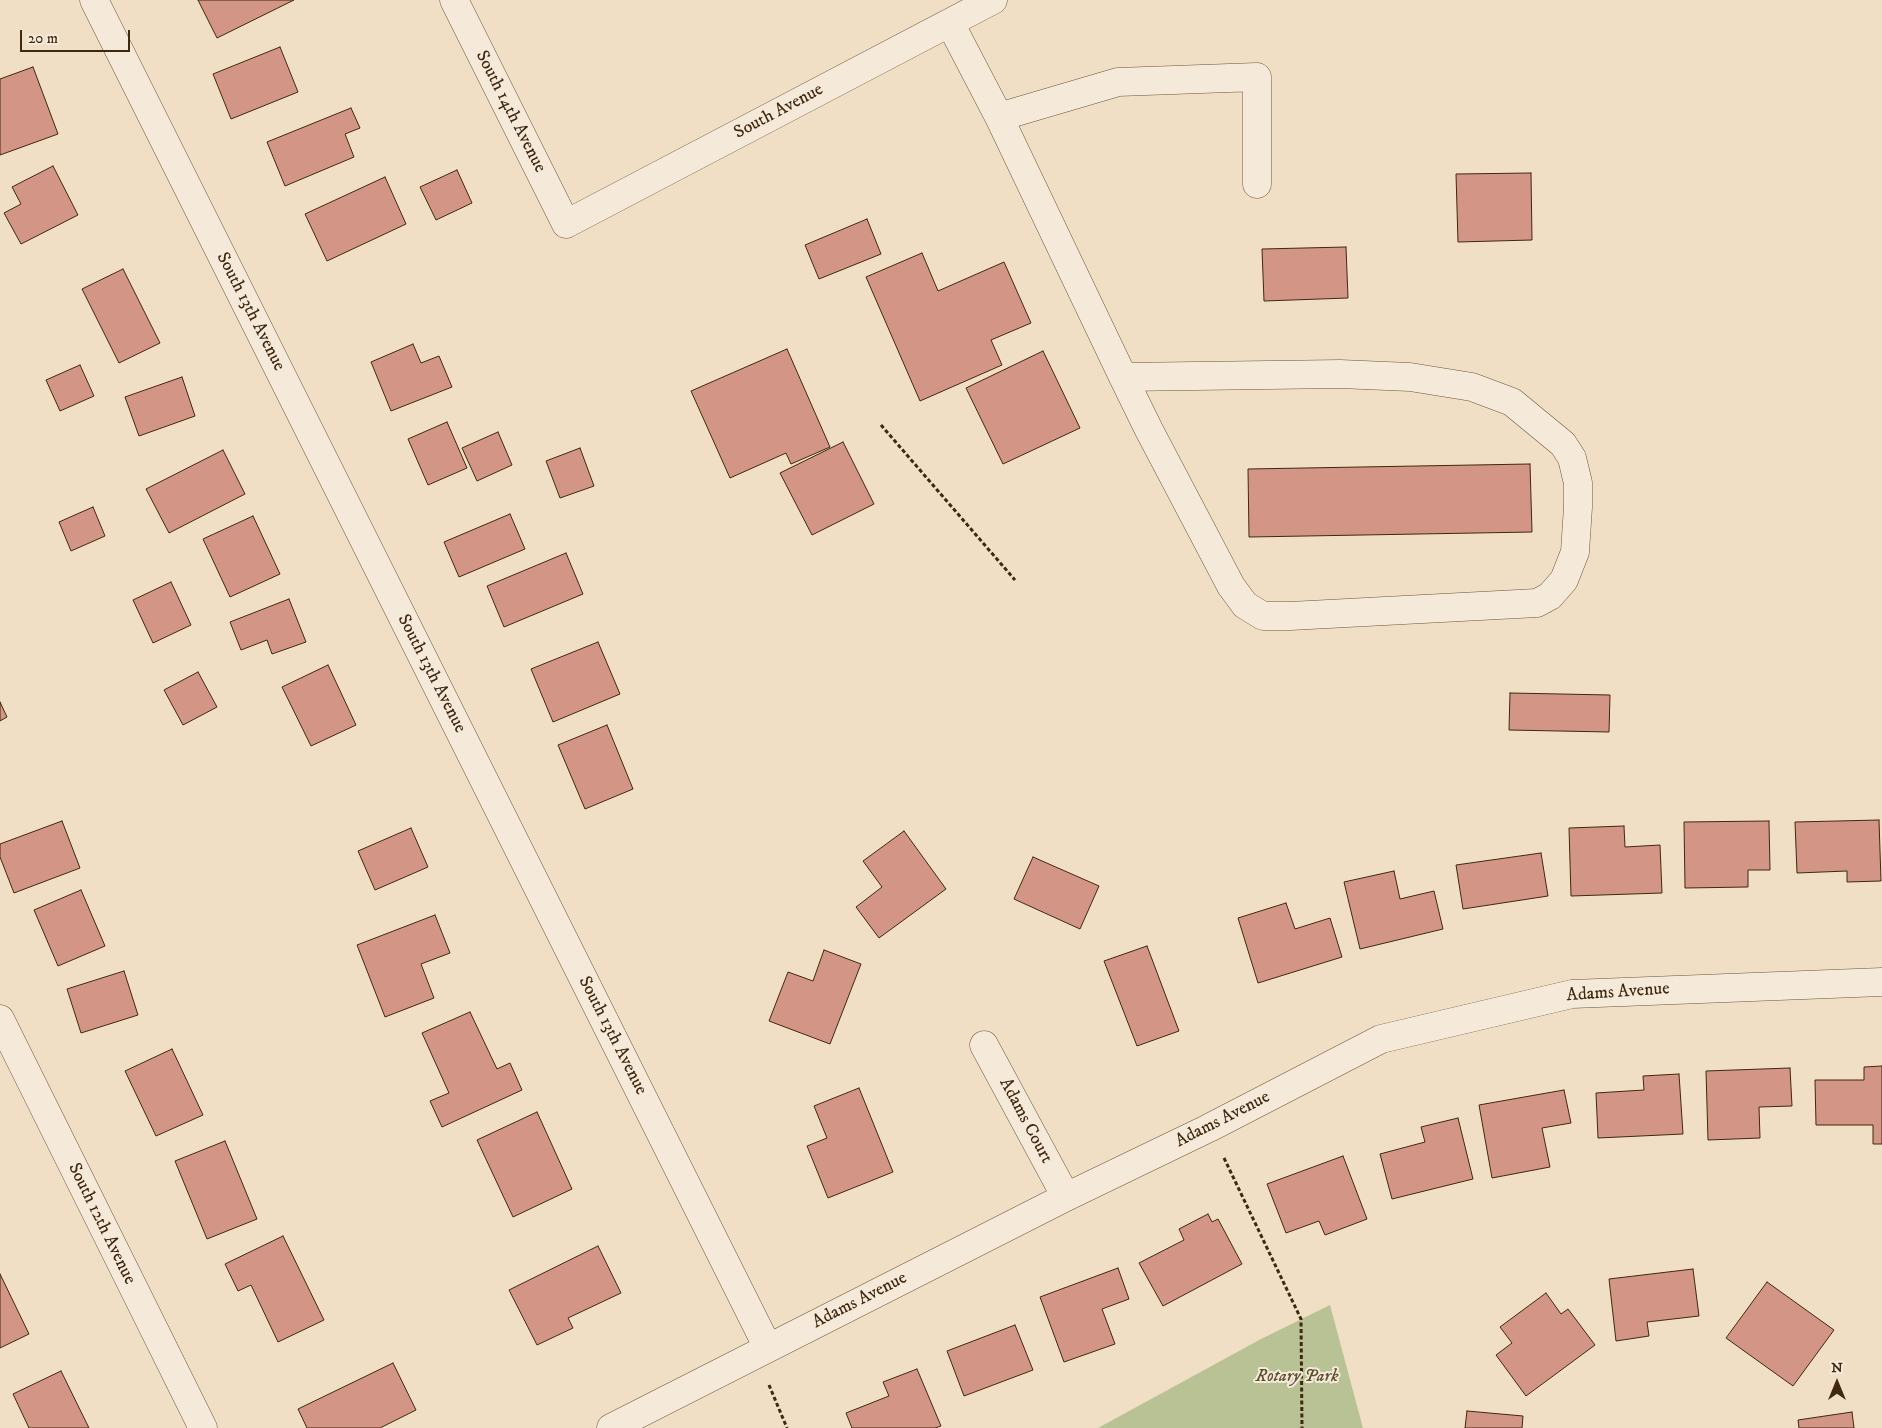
<!DOCTYPE html>
<style>
body{margin:0}
#map{position:relative;width:1882px;height:1428px;overflow:hidden;background:#f0dfc4;font-family:"IM FELL DW Pica",serif}
canvas{display:block}
.north{position:absolute;left:1812px;top:1358px;width:50px;height:50px;-webkit-text-stroke:4px #f5ead9;paint-order:stroke;rotate:0deg;font-size:14px;font-weight:700;line-height:20px;text-align:center;color:#3f280f}
.north::after{content:'';display:block;margin:auto;width:18px;height:22px;background:#3f280f;clip-path:polygon(50% 0,100% 100%,50% 72%,0 100%)}
.scale{position:absolute;left:20px;top:30px;width:110px;height:22px;box-sizing:border-box;border:2px solid #3f280f;border-top:0;padding-left:6px;font-size:15px;line-height:18px;white-space:nowrap;color:#3f280f;-webkit-text-stroke:4px #f5ead9;paint-order:stroke}
</style>
<div id="map">
<canvas width="1882" height="1428"></canvas>
<div class="north">N</div>
<div class="scale">20 m</div>
</div>
<script>
const g = document.querySelector('canvas').getContext('2d');
g.lineJoin = 'round';
function paint(path, color) { g.fillStyle = color; g.fill(path, 'evenodd'); }
const poly = rows => new Path2D(rows.map(r => 'M' + r).join(''));
function strokePath(path, color, width, dash) { g.strokeStyle = color; g.lineWidth = width; g.lineCap = dash ? 'butt' : 'round'; g.setLineDash(dash || []); g.stroke(path); }
function label(font, color, halo, rows, align = 'center') {
  g.font = font + ' "IM FELL DW Pica",serif'; g.lineWidth = 4; g.setLineDash([]); g.textBaseline = 'middle'; g.strokeStyle = halo; g.fillStyle = color; for (const [text, x, y, turn = 0] of rows) {
    g.save(); g.translate(x, y); g.rotate((+turn || 0) * Math.PI / 180); g.textAlign = isNaN(turn) ? turn : align; if (halo) g.strokeText(text, 0, 0); g.fillText(text, 0, 0); g.restore();
  }
}
paint(poly([
 [1330,1305,1363,1428,1098,1428,1261,1339]
]), '#b8c295');
const building = poly([
 [198,0,294,0,217,38,198,0],
 [280,47,298,92,231,119,213,74,280,47],
 [33,67,58,134,0,155,0,79,33,67],
 [351,108,360,128,345,134,354,157,285,186,267,142,351,108],
 [53,166,78,215,21,244,4,213,21,204,12,187,53,166],
 [457,170,472,203,436,220,420,187,457,170],
 [1531,173,1532,240,1458,242,1456,174,1531,173],
 [385,177,406,224,327,261,305,214,385,177],
 [867,219,881,254,819,279,805,245,867,219],
 [1346,247,1348,298,1264,301,1262,249,1346,247],
 [922,253,938,291,1004,262,1031,323,991,340,1002,365,920,401,866,277,922,253],
 [123,269,160,343,119,363,82,289,123,269],
 [413,344,421,363,439,356,452,387,391,411,371,362,413,344],
 [787,349,830,447,791,464,786,453,730,478,691,391,787,349],
 [1043,351,1080,428,1003,464,966,388,1043,351],
 [80,365,94,396,60,411,46,380,80,365],
 [182,377,195,416,139,436,125,397,182,377],
 [447,422,467,468,428,485,408,439,447,422],
 [498,432,512,465,477,481,462,448,498,432],
 [843,442,874,504,812,535,780,473,843,442],
 [580,448,594,486,560,498,546,461,580,448],
 [223,450,245,494,169,533,146,489,223,450],
 [1530,464,1532,532,1249,537,1248,469,1530,464],
 [93,507,105,536,71,551,59,522,93,507],
 [510,514,525,549,459,577,444,542,510,514],
 [253,516,280,574,230,597,203,539,253,516],
 [566,553,583,594,504,627,487,586,566,553],
 [171,582,191,625,153,643,133,600,171,582],
 [289,599,306,642,272,654,267,640,241,650,230,622,289,599],
 [598,642,620,694,553,722,531,669,598,642],
 [328,665,356,725,311,746,282,687,328,665],
 [198,672,217,707,183,725,164,690,198,672],
 [1510,693,1610,695,1609,732,1509,730,1510,693],
 [0,702,7,717,0,721,0,702],
 [607,725,633,789,585,809,558,745,607,725],
 [1879,820,1881,881,1847,882,1847,871,1797,873,1795,822,1879,820],
 [62,821,80,868,14,893,0,857,0,844,62,821],
 [1769,821,1770,870,1748,870,1748,887,1685,888,1684,822,1769,821],
 [1624,826,1625,847,1660,845,1662,893,1571,896,1569,828,1624,826],
 [411,828,428,867,375,890,358,851,411,828],
 [904,831,946,889,879,938,856,907,882,887,863,861,904,831],
 [1541,853,1548,896,1463,909,1456,865,1541,853],
 [1033,857,1099,886,1080,929,1014,899,1033,857],
 [1394,871,1400,899,1434,891,1443,929,1360,949,1344,882,1394,871],
 [81,890,105,946,58,966,34,910,81,890],
 [1286,903,1295,929,1330,918,1342,957,1258,983,1238,918,1286,903],
 [435,915,450,953,421,964,434,998,385,1017,357,945,435,915],
 [1147,946,1179,1031,1137,1046,1104,961,1147,946],
 [824,950,861,964,830,1044,769,1021,788,972,813,981,824,950],
 [124,971,138,1015,81,1033,67,989,124,971],
 [470,1012,497,1069,510,1063,522,1090,442,1127,430,1101,449,1093,422,1033,470,1012],
 [172,1049,203,1115,156,1136,125,1071,172,1049],
 [1882,1066,1882,1144,1873,1144,1873,1125,1816,1125,1815,1080,1864,1080,1864,1067,1882,1066],
 [1790,1068,1792,1106,1759,1107,1760,1138,1708,1140,1706,1071,1790,1068],
 [1679,1074,1683,1134,1598,1138,1596,1093,1644,1090,1643,1076,1679,1074],
 [859,1088,893,1172,828,1198,807,1146,827,1138,814,1106,859,1088],
 [1564,1090,1571,1123,1542,1128,1550,1167,1492,1178,1479,1105,1564,1090],
 [537,1112,572,1189,513,1217,477,1140,537,1112],
 [1458,1118,1473,1179,1392,1199,1380,1154,1425,1142,1421,1127,1458,1118],
 [225,1141,257,1219,207,1239,175,1161,225,1141],
 [1343,1156,1367,1219,1325,1235,1319,1221,1286,1233,1267,1184,1343,1156],
 [1208,1214,1212,1222,1218,1219,1242,1264,1163,1306,1139,1263,1184,1240,1179,1229,1208,1214],
 [283,1236,324,1320,278,1342,251,1285,238,1291,225,1264,283,1236],
 [598,1246,621,1293,568,1318,573,1328,537,1345,509,1290,598,1246],
 [1118,1268,1129,1299,1102,1309,1115,1344,1064,1362,1040,1297,1118,1268],
 [1693,1269,1699,1316,1647,1322,1649,1336,1616,1341,1609,1279,1693,1269],
 [0,1274,29,1334,0,1348,0,1274],
 [1767,1282,1834,1330,1793,1386,1726,1338,1767,1282],
 [1546,1293,1561,1314,1568,1309,1595,1345,1526,1396,1496,1355,1512,1343,1500,1327,1546,1293],
 [1015,1325,1033,1370,964,1396,947,1351,1015,1325],
 [393,1363,416,1410,380,1428,307,1428,298,1409,393,1363],
 [917,1369,941,1426,935,1428,852,1428,846,1413,889,1396,883,1382,917,1369],
 [61,1371,89,1428,29,1428,13,1394,61,1371],
 [1467,1411,1523,1416,1522,1428,1465,1428,1467,1411],
 [1852,1412,1854,1428,1799,1428,1798,1420,1852,1412]
]);
paint(building, '#d39585');
strokePath(building, '#3f280f', 1);
const minor = poly([
 [94,0,768,1348],
 [454,0,566,224,993,0],
 [950,23,999,117,1123,377,1149,430,1231,586,1245,605,1263,616,1290,616,1537,603,1550,596,1564,580,1575,552,1578,507,1578,483,1572,458,1563,444,1512,402,1472,387,1410,377,1340,374,1123,377],
 [999,117,1118,82,1257,77,1257,184],
 [0,1019,203,1428],
 [984,1045,1066,1197],
 [611,1428,1066,1197,1209,1128,1381,1039,1572,994,1882,982]
]);
strokePath(minor, '#6b563c', 29);
strokePath(poly([
 [881,425,1015,580],
 [1224,1158,1301,1319,1302,1428],
 [769,1385,787,1428]
]), '#3f280f', 3, [4, 2.5]);
strokePath(minor, '#f5ead9', 28);
label('18px', '#3f280f', '#f5ead9', [
 ["South 14th Avenue",510,112,63],
 ["South Avenue",779,112,-28],
 ["South 13th Avenue",250,312,63],
 ["South 13th Avenue",431,674,63],
 ["Adams Avenue",1618,993,-4],
 ["South 13th Avenue",612,1036,63],
 ["Adams Avenue",1223,1120,-27],
 ["Adams Court",1025,1121,62],
 ["South 12th Avenue",101,1224,64],
 ["Adams Avenue",860,1301,-27]
]);
label('italic 18px', '#5d4e30', '#f5ead9', [
 ["Rotary Park",1297,1377]
]);
</script>
